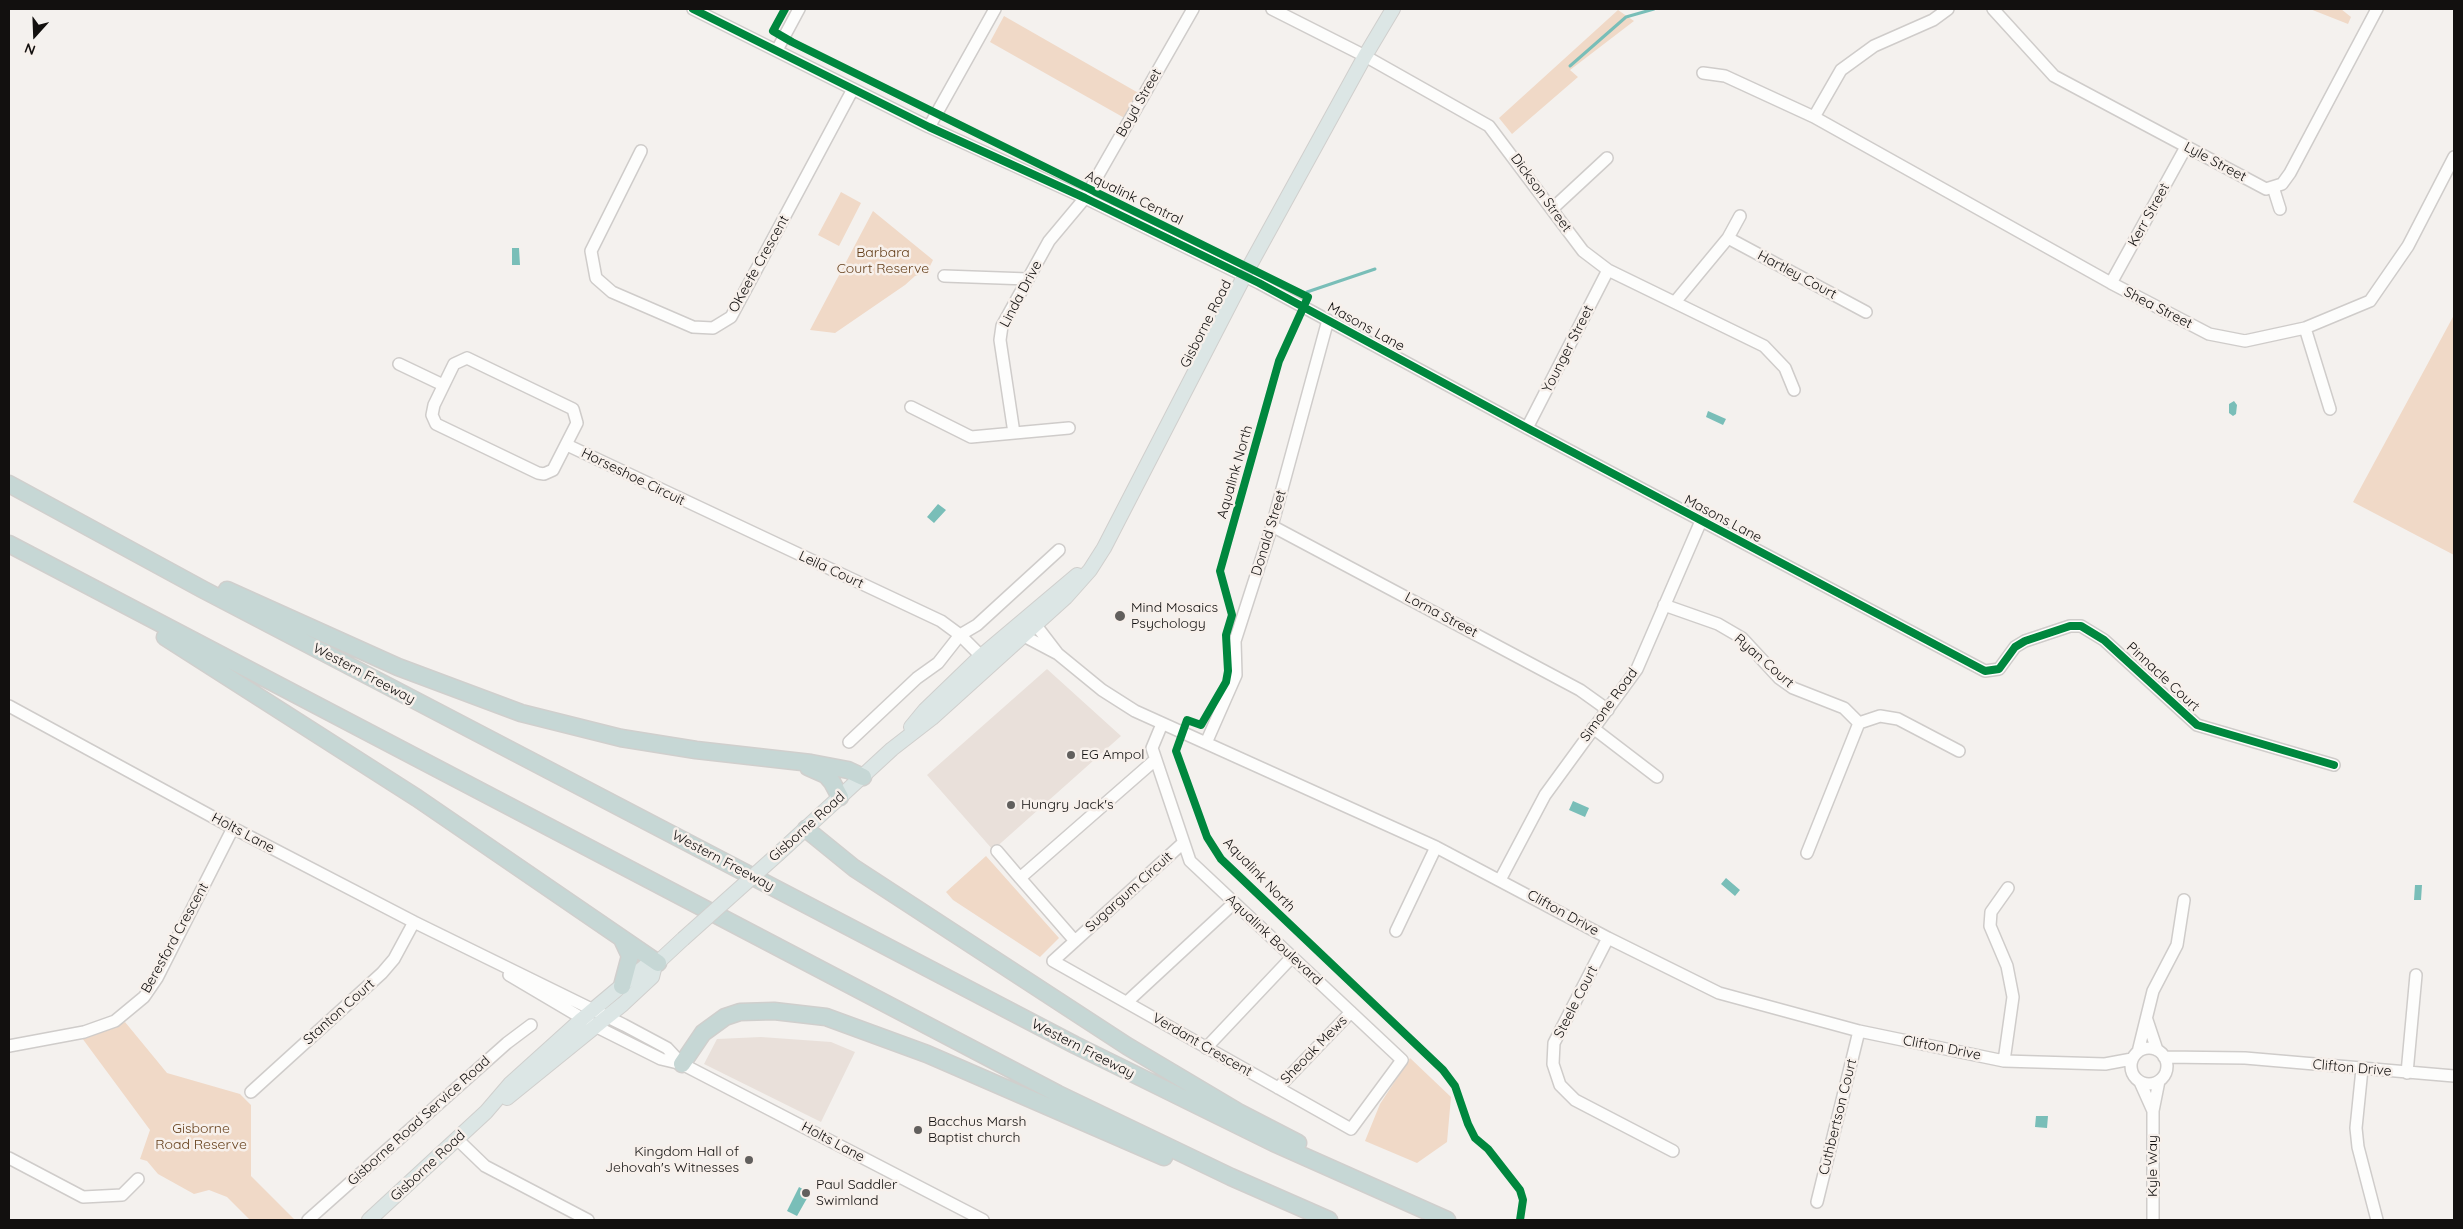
<!DOCTYPE html>
<style>
body{margin:0}
#map{position:relative;width:2463px;height:1229px;overflow:hidden;background:#f4f1ee;font-family:Quicksand,sans-serif}
canvas{display:block}
.frame{position:absolute;inset:0;border:10px solid #12100f;pointer-events:none}
.north{position:absolute;left:10px;top:10px;width:50px;height:50px;-webkit-text-stroke:4px #f7f0eb;paint-order:stroke;rotate:200deg;font-size:14px;font-weight:700;line-height:20px;text-align:center;color:#12100f}
.north::after{content:'';display:block;margin:auto;width:18px;height:22px;background:#12100f;clip-path:polygon(50% 0,100% 100%,50% 72%,0 100%)}
</style>
<div id="map">
<canvas width="2463" height="1229"></canvas>
<div class="frame"></div>
<div class="north">N</div>
</div>
<script>
const g = document.querySelector('canvas').getContext('2d');
g.lineJoin = 'round';
function paint(path, color) { g.fillStyle = color; g.fill(path, 'evenodd'); }
const poly = rows => new Path2D(rows.map(r => 'M' + r).join(''));
function strokePath(path, color, width, dash) { g.strokeStyle = color; g.lineWidth = width; g.lineCap = dash ? 'butt' : 'round'; g.setLineDash(dash || []); g.stroke(path); }
function label(font, color, halo, rows, align = 'center') {
  g.font = font + ' Quicksand,sans-serif'; g.lineWidth = 5; g.setLineDash([]); g.textBaseline = 'middle'; g.strokeStyle = halo; g.fillStyle = color; for (const [text, x, y, turn = 0] of rows) {
    g.save(); g.translate(x, y); g.rotate((+turn || 0) * Math.PI / 180); g.textAlign = isNaN(turn) ? turn : align; if (halo) g.strokeText(text, 0, 0); g.fillText(text, 0, 0); g.restore();
  }
}
paint(poly([
 [1047,669,1121,736,993,850,927,775],
 [761,1037,831,1042,855,1052,821,1122,704,1064,717,1039]
]), '#e9e0da');
paint(poly([
 [2310,9,2341,9,2351,17,2348,24],
 [1618,10,1634,21,1570,70,1578,77,1512,134,1499,118],
 [1004,16,1142,95,1128,120,990,42],
 [841,192,861,203,839,246,818,235],
 [873,211,933,260,927,272,915,276,905,285,835,333,810,330],
 [2454,315,2454,555,2353,502],
 [986,856,1059,938,1040,957,953,900,946,892],
 [125,1022,167,1073,240,1094,251,1105,251,1176,295,1220,250,1220,227,1197,209,1190,194,1194,158,1174,147,1161,140,1159,150,1130,82,1038],
 [1410,1058,1451,1097,1447,1142,1417,1163,1365,1141,1380,1104]
]), '#f0d9c7');
paint(poly([
 [512,248,519,248,520,265,512,265],
 [2234,401,2237,405,2236,414,2233,416,2229,413,2229,404],
 [1708,411,1726,419,1723,425,1706,417],
 [938,504,946,510,934,523,927,517],
 [1573,801,1589,808,1585,817,1569,810],
 [1726,878,1740,890,1735,896,1721,884],
 [2415,885,2422,885,2421,900,2414,900],
 [2036,1116,2048,1116,2047,1128,2035,1127],
 [799,1187,810,1193,797,1216,787,1211]
]), '#79beb8');
strokePath(poly([
 [1570,66,1626,17,1654,9],
 [1307,292,1375,269]
]), '#79beb8', 3);
const minor = poly([
 [693,9,929,127,1085,198,1259,283,1527,428,1985,671,1999,669,2015,647,2025,641,2070,626,2081,626,2104,640,2197,725,2334,765],
 [1272,9,1365,56,1489,126,1583,251,1608,270,1764,346,1785,368,1794,390],
 [1993,9,2054,76,2266,189,2282,184,2290,173,2377,9],
 [777,50,799,9],
 [1703,73,1725,76,1814,117,2111,283,2209,334,2245,341,2305,328,2370,301,2408,246,2454,157],
 [1814,117,1841,70,1874,46,1933,20,1948,9],
 [929,127,995,9],
 [641,151,591,251,596,278,612,292,693,327,713,328,731,317,853,89],
 [2273,187,2280,209],
 [1552,209,1607,158],
 [1728,238,1866,312],
 [944,276,1028,279],
 [2111,283,2186,147],
 [1675,302,1728,238,1740,216],
 [2305,328,2330,409],
 [467,358,573,409,577,423,553,470,544,474,538,473,436,424,432,415,434,405,454,364,467,358],
 [399,364,443,385],
 [911,407,971,437,1069,428],
 [1527,428,1608,270],
 [1014,433,1000,340,1002,326,1049,241,1085,198,1193,9],
 [567,445,941,621,960,635,981,656],
 [1272,526,1580,690,1608,710],
 [1664,605,1718,624,1742,638,1779,678,1793,688,1844,708,1859,723,1807,853],
 [1035,624,1058,654],
 [1022,635,1058,654,1102,690,1135,711,1436,847,1608,938,1719,993,1859,1031,2004,1061,2105,1064,2132,1059],
 [9,706,233,828,414,922,624,1025,667,1048,682,1064],
 [1859,723,1880,716,1898,719,1959,751],
 [1162,724,1152,748,1190,861,1402,1060,1351,1129,1053,961,1183,843],
 [1593,728,1657,777],
 [849,742,917,678,938,663,960,635,977,625,1059,550],
 [1206,743,1236,675,1235,641,1272,526,1328,320],
 [997,851,1020,878],
 [1500,880,1545,795,1637,669,1701,521],
 [1396,931,1436,847],
 [1608,938,1554,1043,1553,1064,1560,1085,1575,1100,1673,1151],
 [1075,941,1020,878,1155,760],
 [509,975,597,1027,661,1059,682,1064,983,1220],
 [1127,1002,1234,903],
 [2147,1020,2157,1050],
 [9,1046,84,1032,115,1021,144,997,157,978,233,828],
 [1206,1048,1292,957],
 '2131 1066a18 18 0 1 1 36 0a18 18 0 1 1-36 0Z',
 [2138,1052,2153,991,2177,945,2184,900],
 [2164,1057,2245,1058,2454,1076],
 [2004,1061,2013,997,2007,966,1990,926,1991,912,2008,888],
 [2362,1069,2356,1128,2358,1147,2377,1220],
 [2407,1073,2416,975],
 [2140,1082,2153,1111],
 [1278,1088,1351,1012],
 [251,1092,382,973,394,959,414,922],
 [457,1139,485,1166,588,1220],
 [9,1158,83,1197,122,1195,138,1179],
 [1817,1202,1859,1031],
 [308,1220,507,1043,531,1025],
 [2153,1220,2153,1111,2159,1081]
]);
const major = poly([
 [911,727,925,710,981,656,1077,575],
 [778,854,892,749,932,718,1066,597,1090,570,1104,548,1249,267,1365,56,1393,9],
 [507,1098,623,1004,652,977,655,965],
 [369,1220,486,1112,510,1084,582,1019,644,967,655,965,683,939]
]);
const highway = poly([
 [9,484,202,589,1075,1045,1274,1143,1447,1220],
 [9,544,1058,1094,1231,1177,1329,1220],
 [227,590,398,667,521,713,621,738,696,750,811,763,848,770,863,777],
 [165,637,417,798,658,963],
 [808,767,826,775,832,782,840,797],
 [806,829,854,868,1127,1046,1238,1112,1298,1143],
 [622,939,630,956,622,986],
 [682,1064,703,1033,725,1017,740,1012,774,1011,826,1017,927,1054,1164,1157]
]);
strokePath(minor, '#cfccca', 14);
strokePath(major, '#d0cfcd', 16);
strokePath(highway, '#d0cfcd', 19);
strokePath(minor, '#fdfdfc', 11);
strokePath(major, '#dce6e5', 14);
strokePath(highway, '#c6d7d5', 16);
const majorBridge = poly([
 [683,939,778,854]
]);
strokePath(majorBridge, '#d0cfcd', 16, []);
strokePath(majorBridge, '#dce6e5', 14);
strokePath(poly([
 [693,9,929,127,1085,198,1259,283,1527,428,1985,671,1999,669,2015,647,2025,641,2070,626,2081,626,2104,640,2197,725,2334,765],
 [785,9,773,31,792,42,1308,297,1279,361,1220,571,1232,615,1226,635,1228,671,1226,682,1201,725,1187,720,1176,751,1207,837,1221,859,1443,1070,1455,1086,1468,1124,1475,1138,1488,1149,1520,1190,1523,1200,1520,1220]
]), '#00873e', 8);
for (const [x, y, r, color] of [
 [1120,616,6,"#615f5d"],
 [1071,755,5,"#615f5d"],
 [1011,805,5,"#615f5d"],
 [918,1130,5,"#615f5d"],
 [749,1160,5,"#615f5d"],
 [806,1193,5,"#615f5d"]
]) { const dot = new Path2D(); dot.arc(x, y, r, 0, 2 * Math.PI); g.fillStyle = color; g.fill(dot); strokePath(dot, '#f7f0eb', 2); }
label('14px', '#12100f', '#f7f0eb', [
 ["Boyd Street",1139,103,-60],
 ["Lyle Street",2215,162,28],
 ["Dickson Street",1541,193,54],
 ["Aqualink Central",1134,198,26],
 ["Kerr Street",2149,215,-61],
 ["OKeefe Crescent",759,264,-61],
 ["Hartley Court",1797,275,28],
 ["Linda Drive",1021,294,-62],
 ["Shea Street",2158,308,27],
 ["Gisborne Road",1206,324,-63],
 ["Masons Lane",1366,327,29],
 ["Younger Street",1568,349,-63],
 ["Aqualink North",1235,472,-74],
 ["Horseshoe Circuit",633,477,26],
 ["Masons Lane",1723,519,28],
 ["Donald Street",1269,533,-73],
 ["Leila Court",831,570,25],
 ["Lorna Street",1441,615,28],
 ["Ryan Court",1764,661,41],
 ["Western Freeway",364,674,28],
 ["Pinnacle Court",2163,677,43],
 ["Simone Road",1609,705,-54],
 ["Gisborne Road",807,827,-42],
 ["Holts Lane",243,833,28],
 ["Western Freeway",723,861,28],
 ["Aqualink North",1259,875,46],
 ["Sugargum Circuit",1129,892,-42],
 ["Clifton Drive",1563,913,29],
 ["Beresford Crescent",175,938,-61],
 ["Aqualink Boulevard",1274,940,43],
 ["Steele Court",1576,1002,-63],
 ["Stanton Court",339,1012,-42],
 ["Verdant Crescent",1202,1045,30],
 ["Clifton Drive",1942,1048,11],
 ["Western Freeway",1083,1049,27],
 ["Sheoak Mews",1314,1050,-46],
 ["Clifton Drive",2352,1068,5],
 ["Cuthbertson Court",1838,1117,-76],
 ["Gisborne Road Service Road",419,1121,-42],
 ["Holts Lane",833,1142,28],
 ["Gisborne Road",428,1166,-43],
 ["Kyle Way",2153,1166,-90]
]);
label('14px', '#643e19', '#f7f0eb', [
 ["Barbara",883,253],
 ["Court Reserve",883,269],
 ["Gisborne",201,1129],
 ["Road Reserve",201,1145]
]);
label('14px', '#12100f', '#f7f0eb', [
 ["Mind Mosaics",1131,608],
 ["Psychology",1131,624],
 ["EG Ampol",1081,755],
 ["Hungry Jack's",1021,805],
 ["Bacchus Marsh",928,1122],
 ["Baptist church",928,1138],
 ["Kingdom Hall of",739,1152,"right"],
 ["Jehovah's Witnesses",739,1168,"right"],
 ["Paul Saddler",816,1185],
 ["Swimland",816,1201]
], 'left');
</script>
